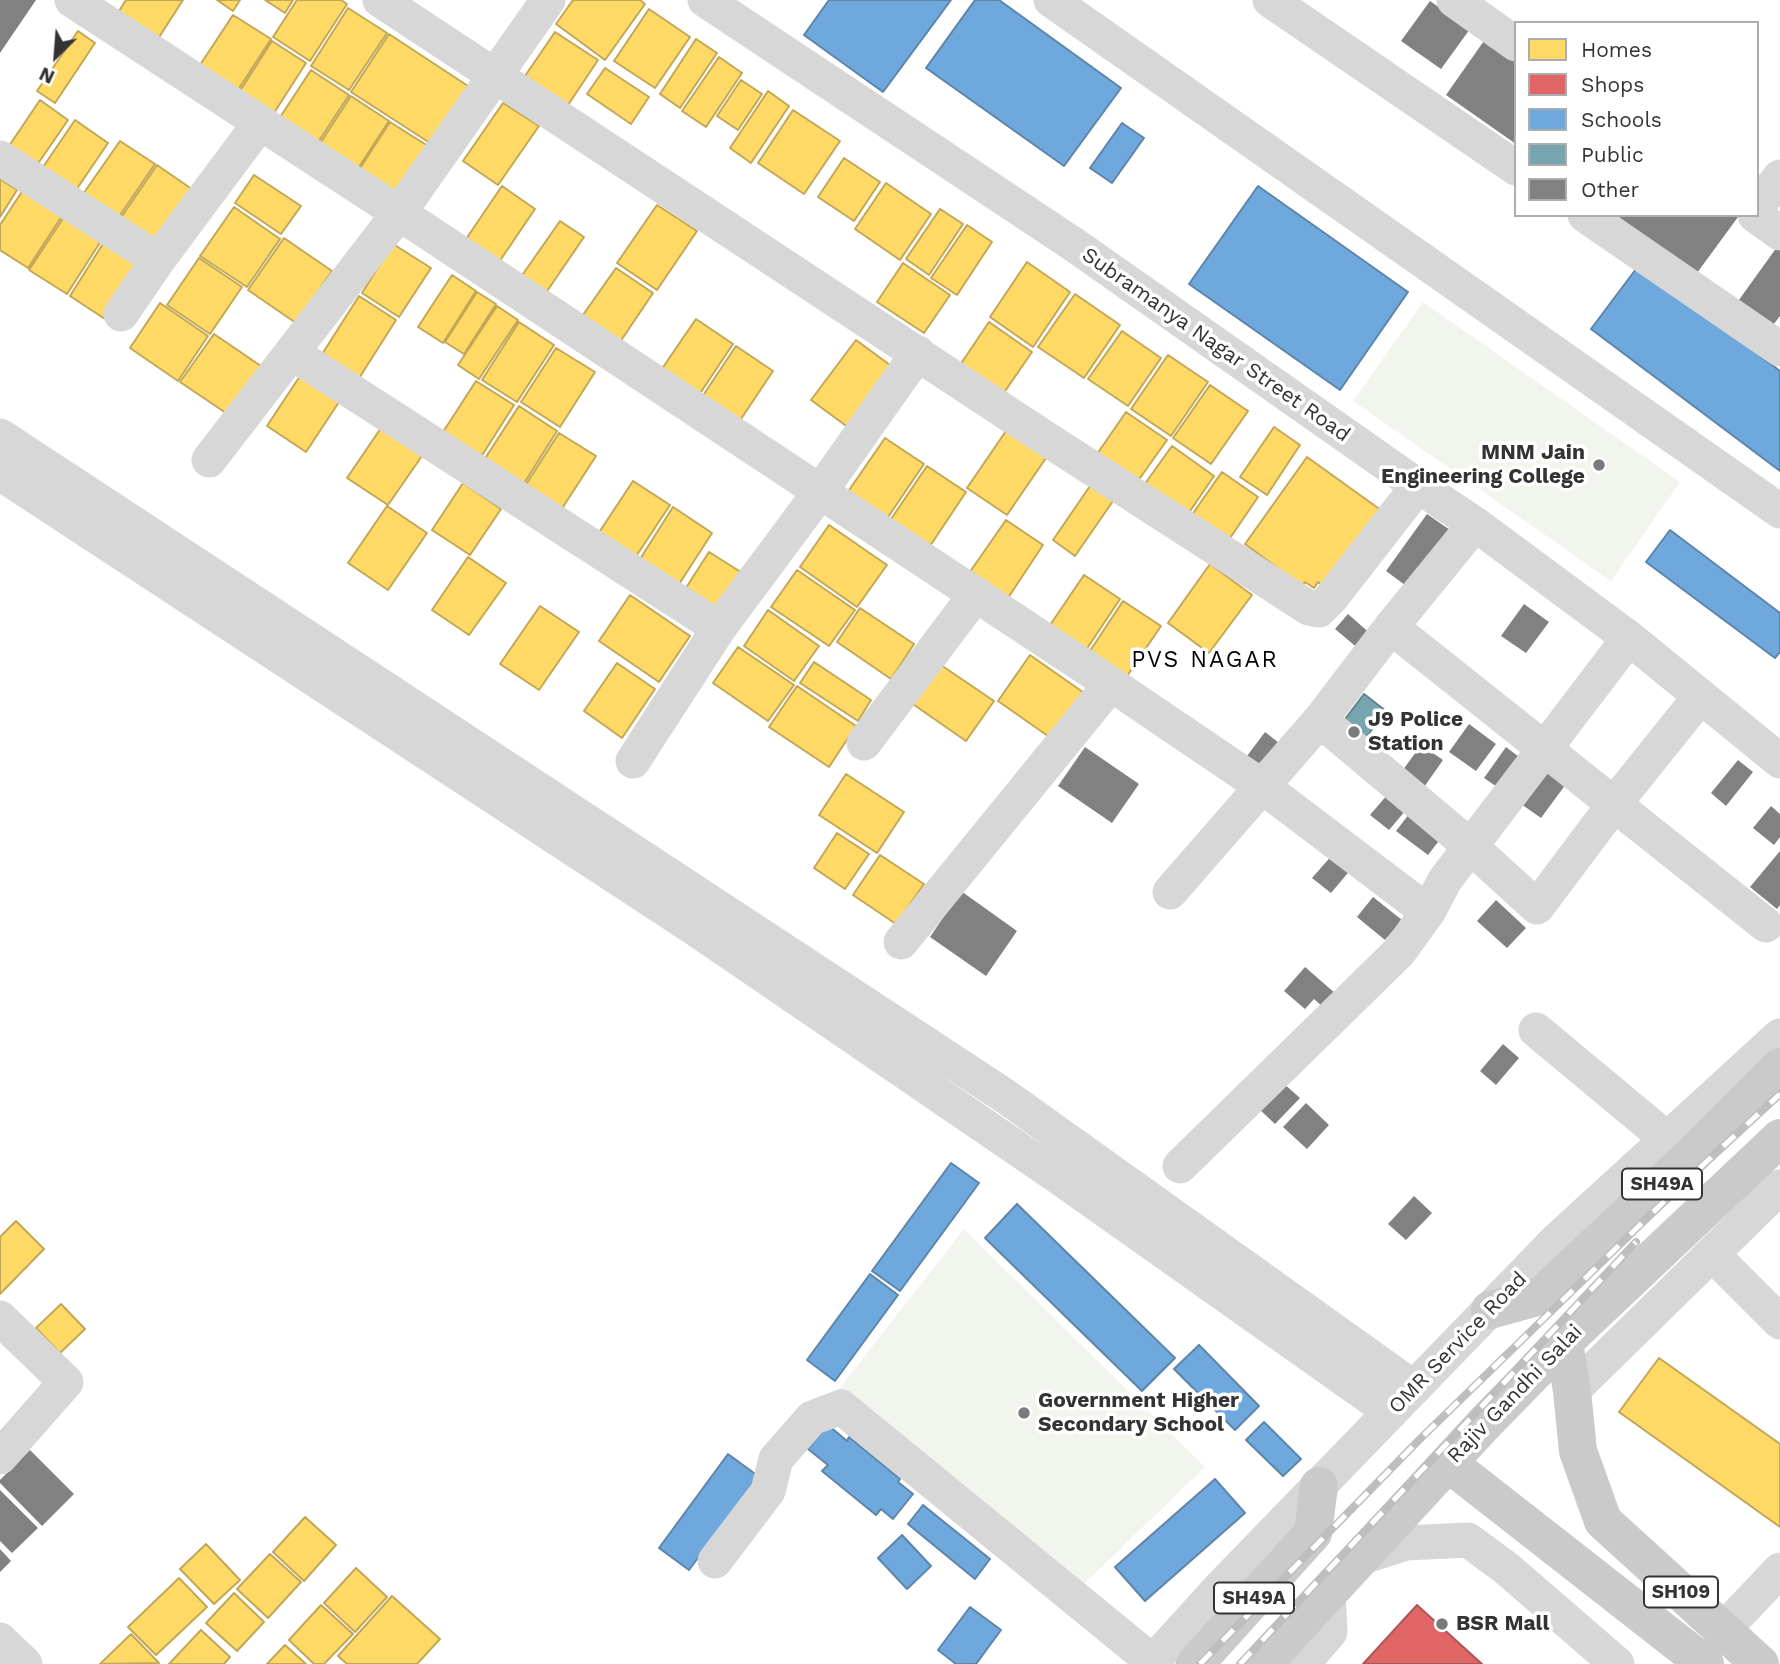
<!DOCTYPE html>
<style>
body{margin:0}
#map{position:relative;width:1780px;height:1664px;overflow:hidden;background:#fff;font-family:"Work Sans",sans-serif}
canvas{display:block}
.legend{position:absolute;left:1514px;top:21px;width:245px;height:196px;box-sizing:border-box;background:#fff;border:2px solid #adadad;margin:0;padding:9px 12px;list-style:none;font-size:21px;color:#333}
.legend li{display:flex;align-items:center;gap:14px;height:35px}
.legend b{width:35px;border:2px solid #adadad}
.north{position:absolute;left:21px;top:21px;width:70px;height:70px;-webkit-text-stroke:5px #fff;paint-order:stroke;rotate:205deg;font-size:19px;font-weight:700;line-height:28px;text-align:center;color:#333}
.north::after{content:'';display:block;margin:auto;width:24px;height:32px;background:#333;clip-path:polygon(50% 0,100% 100%,50% 72%,0 100%)}
</style>
<div id="map">
<canvas width="1780" height="1664"></canvas>
<ul class="legend">
<li><b style="height:19px;background:#ffd966"></b>Homes</li>
<li><b style="height:19px;background:#e06666"></b>Shops</li>
<li><b style="height:19px;background:#6fa8dc"></b>Schools</li>
<li><b style="height:19px;background:#76a5af"></b>Public</li>
<li><b style="height:19px;background:#818181"></b>Other</li>
</ul>
<div class="north">N</div>
</div>
<script>
const g = document.querySelector('canvas').getContext('2d');
g.lineJoin = 'round';
function paint(path, color) { g.fillStyle = color; g.fill(path, 'evenodd'); }
const poly = rows => new Path2D(rows.map(r => 'M' + r).join(''));
function strokePath(path, color, width, dash) { g.strokeStyle = color; g.lineWidth = width; g.lineCap = dash ? 'butt' : 'round'; g.setLineDash(dash || []); g.stroke(path); }
function label(font, color, halo, rows, align = 'center') {
  g.font = font + ' "Work Sans",sans-serif'; g.lineWidth = 7; g.setLineDash([]); g.textBaseline = 'middle'; g.strokeStyle = halo; g.fillStyle = color; for (const [text, x, y, turn = 0] of rows) {
    g.save(); g.translate(x, y); g.rotate((+turn || 0) * Math.PI / 180); g.textAlign = isNaN(turn) ? turn : align; if (halo) g.strokeText(text, 0, 0); g.fillText(text, 0, 0); g.restore();
  }
}
paint(poly([
 [1423,302,1680,482,1611,581,1353,401],
 [964,1229,1205,1467,1059,1608,828,1403]
]), '#f1f5ed');
const homes = poly([
 [126,0,183,0,154,45,114,19,126,0],
 [217,0,240,0,233,11,217,0],
 [265,0,293,0,285,13,265,0],
 [297,0,341,0,347,4,310,61,273,37,297,0],
 [573,0,640,0,645,4,605,60,556,24,573,0],
 [348,8,387,33,349,90,311,66,348,8],
 [649,9,690,37,655,88,614,61,649,9],
 [233,15,271,39,236,93,198,68,233,15],
 [78,31,95,43,55,103,37,91,78,31],
 [555,32,598,60,568,105,525,76,555,32],
 [389,34,468,86,430,143,351,92,389,34],
 [696,39,717,53,680,108,660,94,696,39],
 [272,41,306,63,272,116,238,94,272,41],
 [719,57,742,73,706,127,682,111,719,57],
 [605,68,649,97,631,124,587,94,605,68],
 [311,70,349,95,313,150,275,125,311,70],
 [741,80,762,94,738,130,717,116,741,80],
 [768,91,789,106,751,163,730,148,768,91],
 [351,96,389,121,353,176,315,151,351,96],
 [40,100,68,120,37,165,9,146,40,100],
 [503,103,539,126,498,185,463,161,503,103],
 [793,110,840,141,804,194,758,163,793,110],
 [75,120,108,143,74,193,41,170,75,120],
 [390,122,428,146,392,200,355,176,390,122],
 [120,141,155,164,116,221,81,197,120,141],
 [844,158,880,182,854,221,818,197,844,158],
 [157,165,196,192,158,249,118,222,157,165],
 [254,175,301,206,281,234,235,203,254,175],
 [0,179,17,190,0,217,0,179],
 [886,183,931,214,900,260,855,229,886,183],
 [502,186,535,209,497,265,464,242,502,186],
 [23,190,62,216,28,268,0,250,0,225,23,190],
 [657,205,697,231,657,290,617,263,657,205],
 [234,207,280,239,247,287,200,256,234,207],
 [940,209,963,224,929,275,906,259,940,209],
 [64,217,101,241,67,294,29,270,64,217],
 [560,221,584,237,541,300,516,284,560,221],
 [967,225,992,242,957,295,931,278,967,225],
 [284,238,332,271,296,323,248,290,284,238],
 [104,242,140,266,105,319,70,296,104,242],
 [393,244,431,268,399,317,362,293,393,244],
 [199,258,242,287,210,334,167,305,199,258],
 [1027,262,1070,292,1033,347,990,317,1027,262],
 [903,263,950,295,924,333,877,302,903,263],
 [616,268,653,293,616,348,578,322,616,268],
 [452,275,476,291,443,343,418,327,452,275],
 [477,292,496,304,464,354,445,342,477,292],
 [1075,294,1120,325,1084,378,1038,347,1075,294],
 [359,296,396,320,356,383,319,359,359,296],
 [160,303,208,336,178,381,130,348,160,303],
 [497,306,518,320,479,379,458,365,497,306],
 [696,319,733,344,695,401,657,376,696,319],
 [519,322,554,345,517,402,482,380,519,322],
 [989,322,1032,352,1001,397,958,368,989,322],
 [1122,331,1161,358,1128,406,1088,379,1122,331],
 [214,334,261,366,229,415,180,382,214,334],
 [856,340,894,368,849,428,811,400,856,340],
 [736,346,773,371,735,428,698,403,736,346],
 [556,348,595,372,560,427,521,402,556,348],
 [1168,355,1208,382,1171,436,1131,409,1168,355],
 [302,373,341,399,306,452,267,426,302,373],
 [476,381,514,405,481,457,443,432,476,381],
 [1210,385,1248,411,1211,464,1173,438,1210,385],
 [519,406,557,431,523,485,484,460,519,406],
 [1126,412,1167,440,1135,485,1095,457,1126,412],
 [383,425,424,453,388,505,347,478,383,425],
 [1274,427,1300,445,1267,495,1240,477,1274,427],
 [1006,431,1046,458,1007,515,967,488,1006,431],
 [559,433,596,456,561,510,525,486,559,433],
 [885,438,924,464,884,523,845,496,885,438],
 [1172,446,1214,476,1188,514,1144,485,1172,446],
 [1307,457,1385,513,1329,590,1318,582,1314,588,1305,582,1302,586,1245,544,1307,457],
 [927,466,966,492,926,552,887,525,927,466],
 [1222,472,1258,497,1226,544,1189,519,1222,472],
 [633,481,670,505,631,564,594,540,633,481],
 [463,483,501,509,470,555,432,530,463,483],
 [1090,486,1113,501,1075,556,1053,540,1090,486],
 [387,506,427,533,388,590,348,563,387,506],
 [673,507,712,533,674,592,635,567,673,507],
 [1006,520,1043,545,1004,604,965,579,1006,520],
 [829,525,887,565,857,607,800,567,829,525],
 [709,552,744,574,717,617,682,594,709,552],
 [468,557,506,583,469,635,432,610,468,557],
 [1210,564,1252,595,1209,653,1168,623,1210,564],
 [797,570,855,610,829,646,771,607,797,570],
 [1084,575,1120,599,1082,656,1046,631,1084,575],
 [630,595,690,636,659,682,599,641,630,595],
 [1123,601,1161,626,1123,682,1086,657,1123,601],
 [540,606,579,632,539,690,500,664,540,606],
 [860,608,914,644,891,679,837,642,860,608],
 [768,610,819,646,794,681,744,646,768,610],
 [738,647,794,685,768,721,713,683,738,647],
 [1030,655,1087,695,1055,741,998,701,1030,655],
 [935,661,994,701,966,741,907,700,935,661],
 [814,662,871,700,858,721,800,683,814,662],
 [617,663,655,689,622,738,584,711,617,663],
 [797,686,856,726,829,767,769,727,797,686],
 [846,774,904,812,877,853,819,815,846,774],
 [837,833,869,854,845,889,814,868,837,833],
 [880,855,924,884,896,924,853,895,880,855],
 [16,1221,44,1249,0,1294,0,1237,16,1221],
 [61,1304,85,1329,60,1353,36,1328,61,1304],
 [1659,1358,1780,1444,1780,1527,1619,1412,1659,1358],
 [305,1517,336,1545,304,1581,273,1552,305,1517],
 [206,1544,240,1580,214,1604,180,1569,206,1544],
 [270,1554,301,1582,268,1618,237,1589,270,1554],
 [356,1568,387,1597,355,1632,324,1603,356,1568],
 [179,1578,207,1607,156,1655,128,1627,179,1578],
 [234,1593,264,1622,237,1651,206,1623,234,1593],
 [392,1596,440,1639,417,1664,347,1664,338,1656,392,1596],
 [321,1605,353,1634,324,1664,314,1664,289,1640,321,1605],
 [201,1630,230,1657,224,1664,169,1664,201,1630],
 [131,1634,159,1663,100,1664,131,1634],
 [285,1645,306,1664,267,1664,285,1645]
]);
paint(homes, '#ffd966');
strokePath(homes, '#c2a757', 2);
const shops = poly([
 [1417,1605,1482,1664,1363,1664,1417,1605]
]);
paint(shops, '#e06666');
strokePath(shops, '#ac5757', 2);
const schools = poly([
 [829,0,951,0,883,92,804,35,829,0],
 [975,0,999,0,1121,88,1064,166,926,68,975,0],
 [1122,123,1144,138,1112,183,1090,168,1122,123],
 [1258,186,1408,292,1340,390,1189,284,1258,186],
 [1639,265,1780,371,1780,471,1591,329,1639,265],
 [1670,530,1780,613,1780,652,1775,658,1646,562,1670,530],
 [951,1163,979,1183,900,1291,872,1271,951,1163],
 [1017,1204,1175,1358,1142,1391,985,1238,1017,1204],
 [870,1274,898,1295,835,1381,807,1360,870,1274],
 [1199,1345,1259,1406,1235,1430,1174,1369,1199,1345],
 [1264,1422,1301,1459,1283,1476,1246,1440,1264,1422],
 [828,1425,847,1441,849,1437,900,1479,898,1482,913,1494,893,1519,881,1509,876,1515,822,1471,828,1465,808,1449,828,1425],
 [728,1454,758,1476,689,1570,659,1548,728,1454],
 [1215,1479,1245,1513,1145,1601,1115,1567,1215,1479],
 [923,1505,990,1559,975,1579,908,1524,923,1505],
 [902,1535,931,1566,907,1589,878,1558,902,1535],
 [970,1607,1001,1630,976,1664,956,1664,938,1650,970,1607]
]);
paint(schools, '#6fa8dc');
strokePath(schools, '#5d85a9', 2);
const public = poly([
 [1364,694,1386,711,1361,744,1339,727,1364,694]
]);
paint(public, '#76a5af');
strokePath(public, '#62838a', 2);
paint(poly([
 [0,0,36,0,0,53],
 [1430,1,1470,29,1441,69,1401,41],
 [1486,38,1516,59,1516,144,1446,95],
 [1616,215,1736,215,1738,217,1697,273],
 [1777,247,1780,249,1780,316,1770,329,1736,304],
 [1427,514,1450,530,1409,588,1386,571],
 [1524,604,1549,622,1526,653,1501,636],
 [1348,614,1373,636,1360,650,1335,629],
 [1469,724,1496,744,1476,771,1449,752],
 [1265,732,1283,746,1262,774,1244,760],
 [1421,745,1443,760,1422,790,1400,774],
 [1085,747,1139,784,1112,823,1058,786],
 [1506,747,1527,763,1506,793,1484,778],
 [1738,760,1753,772,1726,806,1711,793],
 [1545,770,1566,784,1541,818,1521,804],
 [1388,794,1406,810,1389,830,1370,815],
 [1771,806,1780,814,1780,837,1774,845,1753,828],
 [1413,809,1445,833,1428,855,1396,831],
 [1780,851,1780,905,1777,909,1750,887],
 [1334,853,1352,868,1331,893,1312,878],
 [961,891,1017,931,986,976,930,937],
 [1373,897,1402,920,1385,940,1357,917],
 [1496,900,1526,928,1507,948,1477,921],
 [1305,967,1336,994,1324,1008,1314,999,1305,1009,1284,991],
 [1503,1044,1519,1058,1496,1085,1480,1071],
 [1282,1082,1300,1098,1275,1124,1258,1108],
 [1306,1103,1329,1125,1307,1149,1283,1127],
 [1414,1196,1432,1213,1406,1240,1388,1224],
 [30,1450,74,1494,42,1526,0,1483,0,1480],
 [0,1490,38,1528,12,1553,0,1541],
 [0,1549,11,1561,0,1572]
]), '#818181');
strokePath(poly([
 [72,0,399,213,1111,684,1263,787,1428,912],
 [380,0,1042,436,1309,608,1319,610,1331,598,1418,486],
 [705,0,1073,244,1418,486,1475,524,1629,638,1780,761],
 [1051,0,1780,511],
 [1270,0,1516,168],
 [1454,0,1516,44],
 [0,158,158,260,260,123],
 [1757,207,1780,177],
 [1585,215,1780,349],
 [1755,215,1780,233],
 [121,314,158,260],
 [292,353,719,628],
 [0,436,1005,1096,1414,1388],
 [209,460,399,213,548,0],
 [0,473,696,929,1056,1175,1391,1412],
 [1391,627,1766,925],
 [1320,720,1470,846,1537,907,1615,803,1700,697],
 [864,743,976,594],
 [633,761,719,628,820,492,918,353],
 [1170,892,1320,720,1391,627,1475,524],
 [901,942,1111,684],
 [1536,1030,1667,1139],
 [1180,1166,1399,952,1428,912,1445,880,1629,638],
 [1712,1254,1780,1322],
 [0,1318,66,1382,0,1457],
 [1572,1391,1780,1187],
 [1359,1558,1406,1543,1468,1540,1506,1568,1617,1664],
 [715,1561,768,1491,776,1459,812,1418,841,1407,1153,1662],
 [1723,1630,1780,1570],
 [0,1640,25,1664],
 [1151,1664,1219,1589,1556,1241,1780,1036],
 [1302,1664,1330,1632,1328,1592]
]), '#d7d7d7', 35);
strokePath(poly([
 [1490,1310,1541,1296,1687,1160,1780,1067],
 [1564,1342,1572,1391,1578,1451,1603,1521,1760,1664],
 [1448,1463,1705,1664],
 [1195,1664,1313,1533,1319,1486],
 [1263,1664,1484,1424,1564,1342,1780,1138]
]), '#cacaca', 38);
const rail = poly([
 [1200,1664,1419,1440,1679,1187,1780,1094],
 [1240,1664,1636,1242]
]);
strokePath(rail, '#bebebe', 8);
strokePath(rail, '#fff', 5, [16]);
for (const [x, y, r, color] of [
 [1599,465,7,"#7a7a7a"],
 [1354,732,7,"#7a7a7a"],
 [1024,1413,7,"#7a7a7a"],
 [1442,1624,7,"#7a7a7a"]
]) { const dot = new Path2D(); dot.arc(x, y, r, 0, 2 * Math.PI); g.fillStyle = color; g.fill(dot); strokePath(dot, '#fff', 2.5); }
for (const [x, y, w] of [
 [1662,1184,80],
 [1681,1592,74],
 [1254,1598,80]
]) { const box = new Path2D(); box.roundRect(x - w / 2, y - 15.5, w, 31, 5); g.fillStyle = '#fff'; g.fill(box); strokePath(box, '#333', 2); }
label('bold 19px', '#333', null, [
 ["SH49A",1662,1184],
 ["SH109",1681,1592],
 ["SH49A",1254,1598]
]);
label('21px', '#333', '#fff', [
 ["Subramanya Nagar Street Road",1216,345,35],
 ["OMR Service Road",1458,1343,-46],
 ["Rajiv Gandhi Salai",1515,1394,-46]
]);
label('bold 21px', '#333', '#fff', [
 ["MNM Jain",1585,453,"right"],
 ["Engineering College",1585,477,"right"],
 ["J9 Police",1368,720],
 ["Station",1368,744],
 ["Government Higher",1038,1401],
 ["Secondary School",1038,1425],
 ["BSR Mall",1456,1624]
], 'left');
g.letterSpacing = '2px';
label('23px', '#000', '#fff', [
 ["PVS NAGAR",1205,660]
]);
g.letterSpacing = '0px';
</script>
